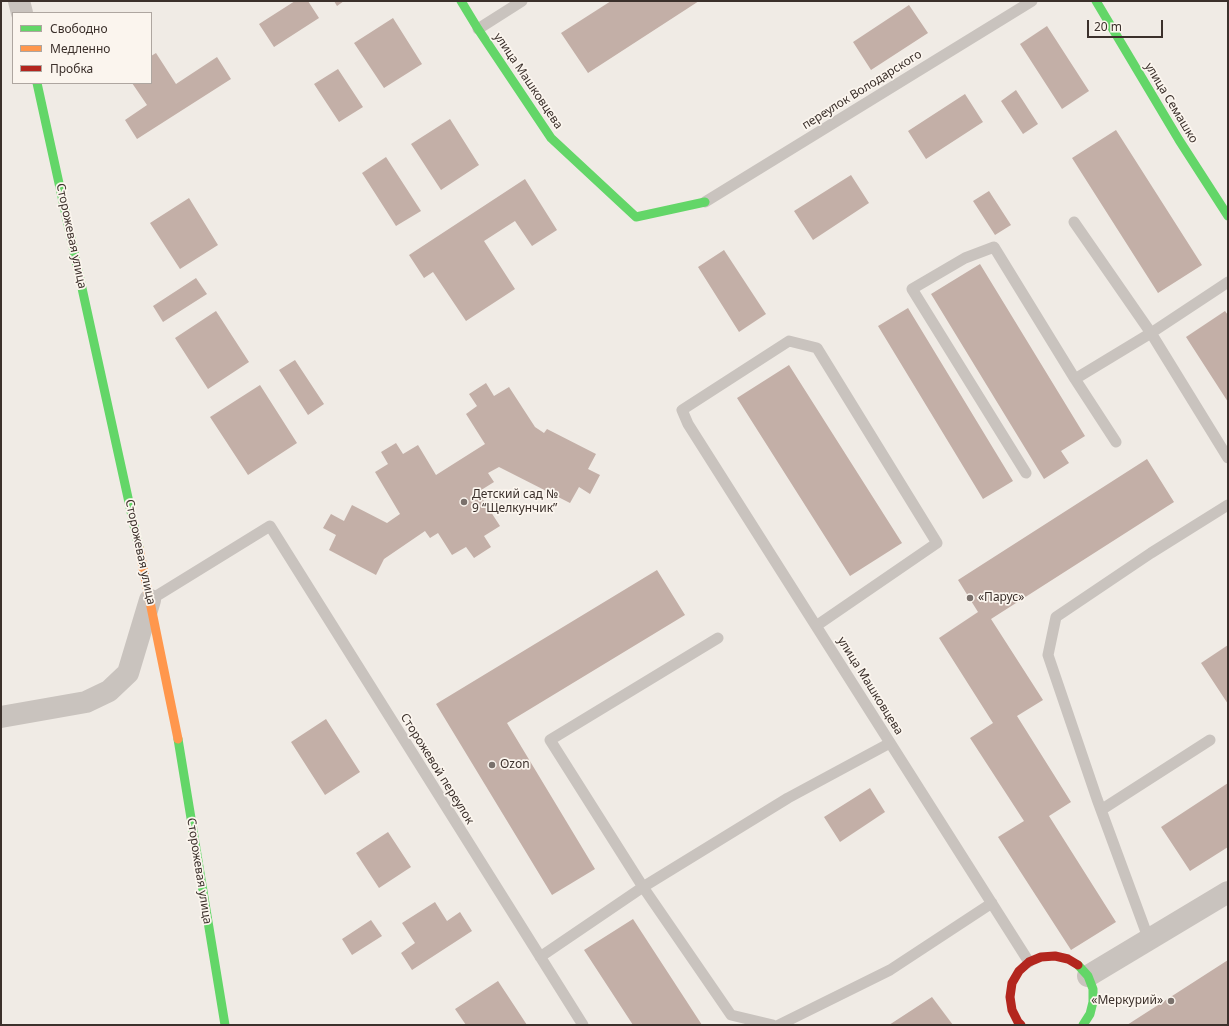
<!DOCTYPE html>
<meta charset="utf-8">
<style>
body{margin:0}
#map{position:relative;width:1229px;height:1026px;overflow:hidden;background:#f0ebe5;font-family:"Noto Sans",sans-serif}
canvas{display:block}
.frame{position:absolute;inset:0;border:2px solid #3b302b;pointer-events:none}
.legend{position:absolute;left:12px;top:12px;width:140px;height:72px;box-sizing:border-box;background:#fbf5ee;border:1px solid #aea6a0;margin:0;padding:5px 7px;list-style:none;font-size:12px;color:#3b302b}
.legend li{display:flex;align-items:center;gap:8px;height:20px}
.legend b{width:20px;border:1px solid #aea6a0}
.scale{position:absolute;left:1087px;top:20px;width:76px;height:18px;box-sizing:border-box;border:2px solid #3b302b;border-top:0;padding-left:5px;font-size:12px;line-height:14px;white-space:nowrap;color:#3b302b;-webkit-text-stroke:3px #fbf5ee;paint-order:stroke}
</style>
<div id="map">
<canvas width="1229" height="1026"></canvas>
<div class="frame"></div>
<ul class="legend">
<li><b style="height:5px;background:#63d668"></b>Свободно</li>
<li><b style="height:5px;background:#ff974d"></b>Медленно</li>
<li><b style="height:5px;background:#b3261e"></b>Пробка</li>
</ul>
<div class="scale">20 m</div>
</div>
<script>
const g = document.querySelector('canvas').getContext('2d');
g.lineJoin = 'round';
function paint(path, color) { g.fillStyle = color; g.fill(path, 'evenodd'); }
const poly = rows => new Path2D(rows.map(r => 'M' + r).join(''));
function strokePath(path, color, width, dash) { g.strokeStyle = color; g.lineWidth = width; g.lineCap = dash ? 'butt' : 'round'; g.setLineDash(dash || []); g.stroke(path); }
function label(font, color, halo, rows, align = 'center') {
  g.font = font + ' "Noto Sans",sans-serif'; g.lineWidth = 3.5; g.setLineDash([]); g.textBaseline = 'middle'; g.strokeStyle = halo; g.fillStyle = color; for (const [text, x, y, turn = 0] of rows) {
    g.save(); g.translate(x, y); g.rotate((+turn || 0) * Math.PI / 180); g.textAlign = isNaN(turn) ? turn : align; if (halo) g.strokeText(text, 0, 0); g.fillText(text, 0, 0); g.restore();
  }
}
paint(poly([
 [295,1,308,1,319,18,274,47,259,24],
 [334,1,344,1,337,6],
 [611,1,699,1,588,73,561,33],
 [909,5,928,33,871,70,853,42],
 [393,18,422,64,384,88,354,43],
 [1047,26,1089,91,1062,109,1020,44],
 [156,53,176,84,217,57,231,79,137,139,125,120,147,105,132,83,151,83,151,56],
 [338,69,363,107,339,122,314,84],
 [1016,90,1038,124,1023,134,1001,101],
 [965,94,983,122,926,159,908,131],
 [450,119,479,165,441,190,411,144],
 [1116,130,1202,265,1158,293,1072,158],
 [386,157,421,211,396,226,362,173],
 [851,175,869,203,813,240,794,211],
 [525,179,557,230,532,246,515,221,484,241,515,289,466,321,433,272,424,278,409,255],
 [989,191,1011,225,995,235,973,201],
 [189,198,218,245,180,269,150,223],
 [724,250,766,314,739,332,698,267],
 [980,264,1085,436,1061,451,1069,463,1044,479,931,294],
 [196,278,207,294,163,322,153,306],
 [908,308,1013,481,983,499,878,326],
 [216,311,249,362,208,389,175,338],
 [1225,311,1228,315,1228,402,1186,337],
 [295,360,324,404,308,415,279,370],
 [789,365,902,543,850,576,737,398],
 [486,383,494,396,509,387,535,427,544,433,547,429,596,454,588,469,600,475,590,494,579,487,570,503,499,467,488,473,494,482,478,492,500,526,484,536,491,547,474,558,466,547,452,555,438,533,430,538,425,531,384,559,376,575,329,550,336,535,323,528,331,514,344,521,352,505,387,523,400,514,375,472,388,464,381,452,396,443,403,454,418,445,436,475,485,444,466,414,477,406,469,394],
 [260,385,297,443,248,475,210,417],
 [1147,459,1174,502,991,619,1043,700,1017,716,1071,802,1049,816,1116,922,1071,950,998,837,1024,821,970,738,993,723,939,638,978,612,958,580],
 [657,570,685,615,507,723,595,869,552,895,436,704],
 [1228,645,1228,704,1201,663],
 [326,719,360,772,325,795,291,742],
 [1228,783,1228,847,1190,871,1161,827],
 [870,788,885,812,840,842,824,817],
 [388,832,411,867,379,888,356,853],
 [435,902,447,921,460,912,472,931,412,970,401,953,415,943,402,923],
 [633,919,702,1025,633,1025,584,950],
 [371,920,382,936,352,955,342,939],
 [1228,960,1228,1025,1127,1025],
 [498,981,527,1025,466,1025,455,1009],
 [932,997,953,1025,889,1025]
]), '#c3afa7');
strokePath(poly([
 [478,29,522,1],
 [705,202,1032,1],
 [1074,222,1151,333,1228,282],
 [1075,379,1116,442],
 [1026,473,912,289,965,258,994,247,1075,379,1151,333,1228,458],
 [150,600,270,526,583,1025],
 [816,626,937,543,817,348,789,341,682,410,688,424,1029,962],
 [718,638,550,740,643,887,731,1015,773,1025],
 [1101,810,1210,740],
 [1149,940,1097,799,1048,655,1056,617,1151,553,1228,505],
 [540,957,643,887,788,798,890,743],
 [779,1025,890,970,992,903]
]), '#c9c3be', 11);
strokePath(poly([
 [19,1,22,13],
 [1,717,86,702,109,691,128,673,150,600],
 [1088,976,1228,892]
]), '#c9c3be', 22);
strokePath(poly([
 [461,1,478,29,551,138,636,217,705,202],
 [1096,1,1179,140,1228,216],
 [37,83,139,548],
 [178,739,225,1025],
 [1078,965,1088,976,1093,989,1093,1002,1090,1014,1083,1025]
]), '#63d668', 9);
strokePath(poly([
 [139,548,178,739]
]), '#ff974d', 9);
strokePath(poly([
 [1021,1025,1018,1022,1012,1010,1010,997,1012,983,1019,971,1029,962,1041,957,1055,956,1068,959,1078,965]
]), '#b3261e', 9);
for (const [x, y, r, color] of [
 [464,502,4,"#7a716c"],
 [970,598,4,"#7a716c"],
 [492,765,4,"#7a716c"],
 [1171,1001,4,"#7a716c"]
]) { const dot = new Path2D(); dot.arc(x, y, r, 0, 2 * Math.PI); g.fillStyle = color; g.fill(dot); strokePath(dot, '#fbf5ee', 1.5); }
label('12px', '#3b302b', '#fbf5ee', [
 ["улица Машковцева",528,81,56],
 ["переулок Володарского",862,90,-32],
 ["улица Семашко",1171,103,59],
 ["Сторожевая улица",71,236,78],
 ["Сторожевая улица",140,552,78],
 ["улица Машковцева",870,686,58],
 ["Сторожевой переулок",437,769,58],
 ["Сторожевая улица",199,871,81]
]);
label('12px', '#3b302b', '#fbf5ee', [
 ["Детский сад №",472,495],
 ["9 “Щелкунчик”",472,509],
 ["«Парус»",978,598],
 ["Ozon",500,765],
 ["«Меркурий»",1163,1001,"right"]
], 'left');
</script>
